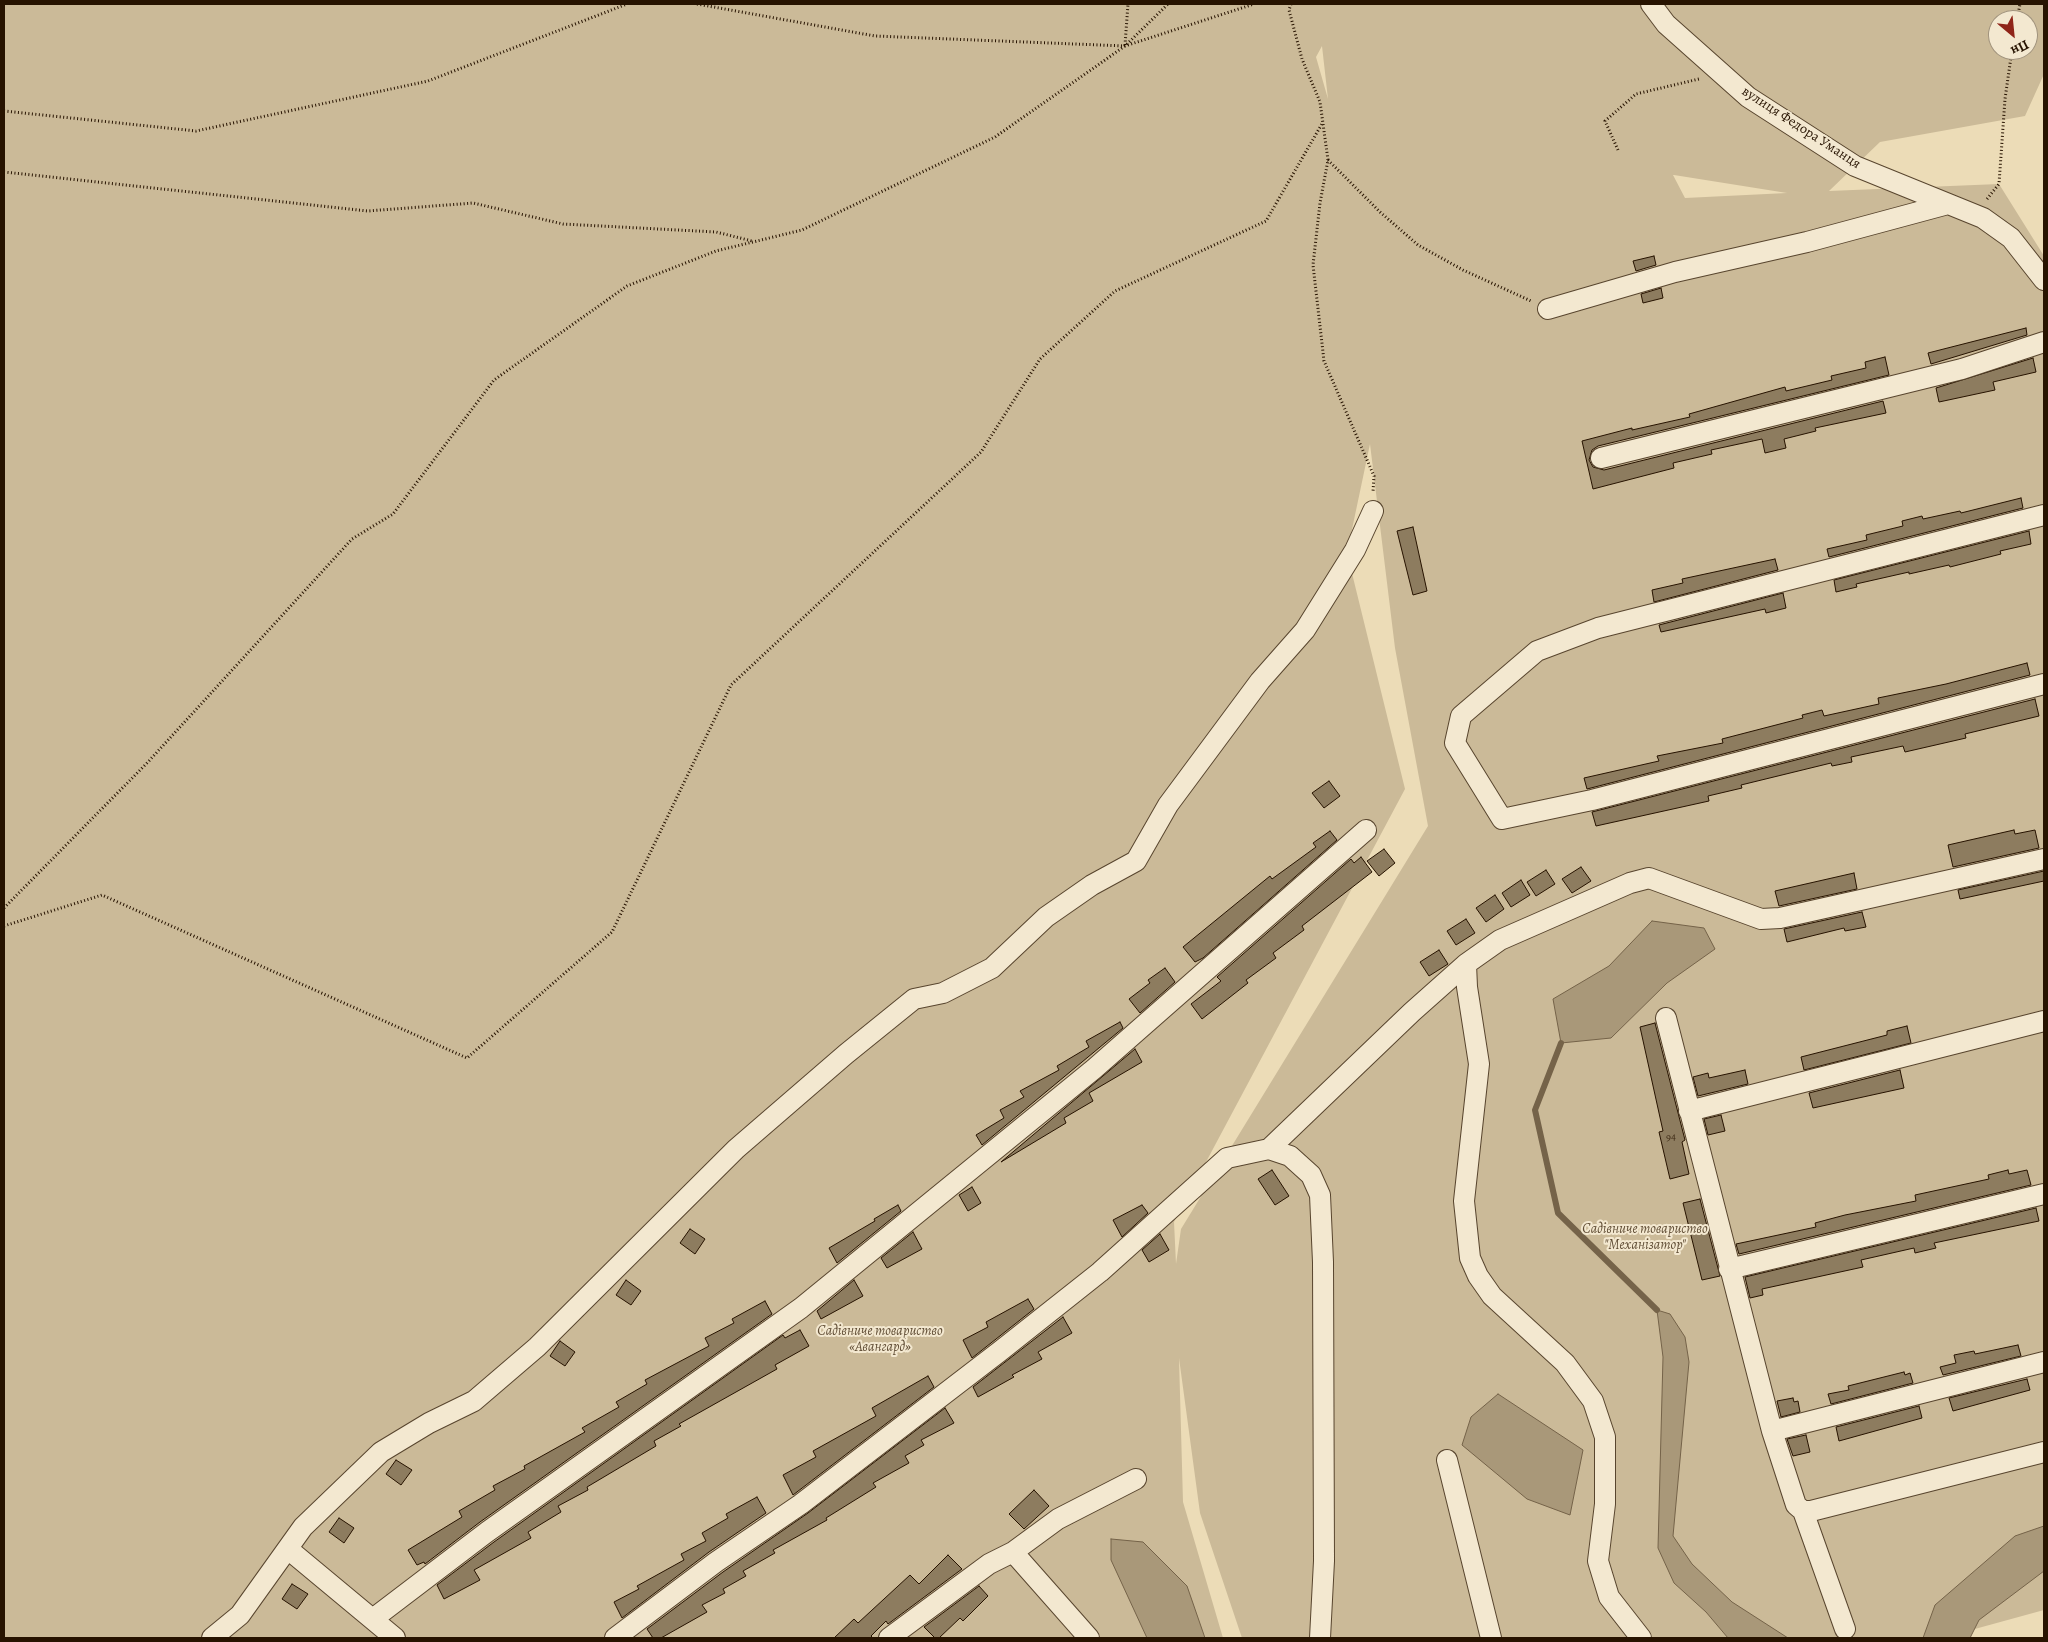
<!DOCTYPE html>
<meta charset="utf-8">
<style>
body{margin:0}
#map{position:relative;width:2048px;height:1642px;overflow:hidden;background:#ecdcb7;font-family:Alegreya,serif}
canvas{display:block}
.frame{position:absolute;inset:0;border:5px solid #271300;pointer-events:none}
.north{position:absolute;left:1988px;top:10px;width:50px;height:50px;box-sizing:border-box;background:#f3e8d0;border:1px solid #a1937d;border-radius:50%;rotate:152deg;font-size:14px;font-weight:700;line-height:20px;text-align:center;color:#271300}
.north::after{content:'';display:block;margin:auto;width:18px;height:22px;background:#8f2418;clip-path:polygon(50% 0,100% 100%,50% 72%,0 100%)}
</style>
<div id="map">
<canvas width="2048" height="1642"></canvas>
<div class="frame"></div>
<div class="north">Пн</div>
</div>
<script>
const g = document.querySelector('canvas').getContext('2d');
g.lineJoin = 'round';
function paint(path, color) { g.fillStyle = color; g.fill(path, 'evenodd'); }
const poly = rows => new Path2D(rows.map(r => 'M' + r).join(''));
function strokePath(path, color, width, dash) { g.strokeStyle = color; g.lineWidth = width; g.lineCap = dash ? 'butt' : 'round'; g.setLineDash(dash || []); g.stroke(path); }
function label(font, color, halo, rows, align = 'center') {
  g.font = font + ' Alegreya,serif'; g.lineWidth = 4; g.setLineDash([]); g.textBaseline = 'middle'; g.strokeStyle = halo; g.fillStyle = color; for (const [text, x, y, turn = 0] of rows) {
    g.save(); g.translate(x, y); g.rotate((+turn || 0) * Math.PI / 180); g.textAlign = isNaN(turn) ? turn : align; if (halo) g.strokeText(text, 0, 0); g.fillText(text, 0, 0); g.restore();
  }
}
paint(poly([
 [4,4,2044,4,2044,74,2025,116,1880,142,1829,191,1999,184,2044,256,2044,1610,1942,1638,1242,1638,1200,1513,1179,1358,1183,1502,1223,1638,4,1638],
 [1998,20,2028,20,2028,50,1998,50],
 [1322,46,1328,99,1316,57],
 [1673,175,1674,175,1787,193,1685,198],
 [1370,444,1395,648,1428,826,1181,1229,1176,1264,1174,1222,1405,789,1347,553]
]), '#cbba98');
const water = poly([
 [1652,921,1704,928,1715,949,1667,983,1611,1038,1561,1043,1553,999,1609,966,1652,921],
 [1657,1310,1670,1314,1685,1337,1689,1362,1673,1536,1692,1564,1732,1602,1788,1638,1728,1638,1706,1612,1674,1583,1658,1548,1663,1357,1657,1310],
 [1498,1394,1583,1450,1570,1515,1527,1499,1462,1445,1471,1417,1498,1394],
 [2044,1526,2044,1571,1979,1620,1970,1638,1923,1638,1935,1605,2015,1536,2044,1526],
 [1111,1539,1143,1542,1187,1586,1205,1638,1147,1638,1111,1560,1111,1539]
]);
paint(water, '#a99879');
strokePath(water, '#756349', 1);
strokePath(poly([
 [1561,1043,1535,1110,1558,1213,1657,1310]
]), '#756349', 6);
const building = poly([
 [1654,256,1656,265,1636,271,1633,261,1654,256],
 [1661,288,1663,298,1643,303,1641,294,1661,288],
 [2026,328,2027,335,1931,364,1928,353,2026,328],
 [1885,357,1889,375,1598,446,1592,450,1589,460,1593,467,1604,470,1883,401,1886,413,1815,428,1816,431,1784,439,1786,448,1765,453,1762,439,1711,450,1712,454,1673,463,1674,468,1593,489,1582,441,1632,428,1632,430,1690,417,1689,414,1785,387,1786,391,1832,380,1831,376,1866,368,1865,362,1885,357],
 [2033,358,2036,372,1993,382,1995,390,1939,402,1936,388,2033,358],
 [2021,498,2023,508,1829,557,1827,549,1867,540,1866,535,1903,526,1902,521,1922,516,1923,519,1960,511,1961,513,2021,498],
 [1413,527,1427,591,1413,595,1397,531,1413,527],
 [2029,531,2031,544,2000,551,2001,554,1950,567,1949,565,1909,574,1909,572,1856,584,1857,587,1836,592,1834,580,2029,531],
 [1775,559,1778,570,1654,602,1652,590,1683,583,1682,579,1775,559],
 [1783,593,1786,608,1766,613,1765,609,1661,632,1659,625,1783,593],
 [2027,663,2030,675,1587,789,1584,778,1659,761,1657,756,1723,743,1722,739,1803,718,1802,715,1822,710,1824,716,1879,704,1878,698,1946,684,2027,663],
 [2035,699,2039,716,1965,734,1966,738,1905,752,1903,746,1851,757,1852,762,1832,766,1831,763,1741,785,1742,788,1708,796,1709,801,1596,826,1592,812,2035,699],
 [1329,781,1340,796,1324,808,1312,793,1329,781],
 [2014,830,2015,834,2035,830,2039,848,1953,867,1948,845,2014,830],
 [1330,831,1337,840,1203,958,1195,962,1183,947,1270,876,1272,879,1316,847,1313,843,1330,831],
 [1384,849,1395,863,1379,876,1367,861,1384,849],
 [1361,857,1372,872,1302,926,1304,930,1273,953,1276,958,1246,980,1248,983,1202,1019,1191,1004,1221,981,1217,977,1351,859,1354,863,1361,857],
 [1581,867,1591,881,1572,893,1562,879,1581,867],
 [1546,870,1555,884,1536,896,1527,882,1546,870],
 [2044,871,2044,881,1960,899,1958,890,2044,871],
 [1854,873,1857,889,1779,906,1775,891,1854,873],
 [1521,880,1530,895,1511,907,1502,893,1521,880],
 [1495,895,1504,909,1486,922,1476,908,1495,895],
 [1862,912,1866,927,1845,931,1844,928,1787,942,1784,929,1862,912],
 [1466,919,1475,933,1456,945,1447,931,1466,919],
 [1439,950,1448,964,1429,976,1420,962,1439,950],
 [1165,968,1175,982,1140,1013,1129,999,1150,983,1148,980,1165,968],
 [1120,1022,1123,1028,982,1145,976,1135,1004,1118,1000,1110,1024,1097,1020,1091,1059,1070,1057,1066,1089,1047,1086,1041,1120,1022],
 [1655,1023,1685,1140,1682,1142,1689,1174,1670,1179,1659,1132,1663,1131,1640,1027,1655,1023],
 [1907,1026,1911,1043,1804,1070,1801,1057,1887,1035,1887,1031,1907,1026],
 [1135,1049,1142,1062,1089,1093,1093,1101,1064,1118,1066,1123,1001,1162,1135,1049],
 [1745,1070,1748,1084,1698,1096,1693,1077,1708,1073,1709,1078,1745,1070],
 [1900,1070,1904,1088,1813,1108,1809,1093,1900,1070],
 [1721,1115,1725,1131,1708,1135,1704,1119,1721,1115],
 [1272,1170,1289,1196,1275,1205,1258,1179,1272,1170],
 [2008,1170,2009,1174,2027,1170,2031,1185,1739,1254,1736,1244,1816,1227,1815,1223,1845,1215,1916,1201,1915,1195,1989,1179,1988,1175,2008,1170],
 [972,1187,981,1203,968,1211,959,1195,972,1187],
 [1700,1199,1720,1276,1702,1280,1683,1203,1700,1199],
 [898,1205,901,1211,837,1263,829,1248,875,1221,874,1219,898,1205],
 [1142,1205,1148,1213,1122,1237,1113,1220,1142,1205],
 [2036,1208,2039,1221,1934,1243,1936,1248,1915,1253,1914,1248,1861,1260,1863,1267,1762,1289,1763,1295,1750,1298,1745,1277,2036,1208],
 [690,1229,705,1239,695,1254,680,1243,690,1229],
 [913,1232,922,1249,887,1268,881,1258,913,1232],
 [1160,1234,1169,1250,1149,1262,1142,1250,1160,1234],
 [626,1280,641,1291,631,1305,616,1295,626,1280],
 [854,1280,863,1296,821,1319,817,1311,854,1280],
 [1028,1299,1034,1309,972,1358,963,1340,988,1327,986,1322,1028,1299],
 [765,1301,772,1314,480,1522,425,1564,424,1562,417,1565,408,1550,462,1517,459,1511,495,1490,493,1486,525,1469,524,1466,585,1432,582,1428,619,1407,616,1402,647,1384,645,1380,709,1346,705,1338,734,1323,732,1319,765,1301],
 [1063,1317,1072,1333,1038,1352,1042,1359,1012,1375,1014,1377,978,1397,973,1387,1063,1317],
 [800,1330,809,1346,775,1365,777,1369,679,1424,681,1426,654,1441,656,1446,587,1487,588,1490,558,1506,561,1512,528,1532,531,1538,474,1570,480,1580,444,1599,437,1585,494,1542,783,1335,785,1338,800,1330],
 [560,1341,575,1352,565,1366,550,1356,560,1341],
 [2018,1345,2021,1356,1943,1375,1940,1367,1956,1363,1954,1355,1974,1351,1975,1354,2018,1345],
 [1904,1372,1905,1375,1910,1373,1913,1383,1831,1404,1828,1394,1849,1390,1848,1386,1904,1372],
 [928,1376,934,1387,793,1495,783,1475,816,1457,813,1451,876,1416,872,1408,928,1376],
 [2027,1379,2030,1390,1953,1411,1949,1398,2027,1379],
 [1793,1398,1794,1402,1798,1401,1800,1412,1781,1417,1777,1401,1793,1398],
 [1919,1406,1922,1418,1839,1441,1836,1427,1919,1406],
 [945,1408,954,1423,921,1440,924,1445,905,1456,909,1463,873,1483,876,1487,826,1518,827,1520,773,1550,775,1553,743,1571,746,1576,723,1589,725,1593,702,1605,707,1612,661,1638,653,1638,647,1629,723,1572,808,1513,945,1408],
 [1806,1435,1810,1452,1793,1456,1787,1439,1806,1435],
 [396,1460,412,1470,401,1485,386,1474,396,1460],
 [1034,1490,1049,1506,1024,1529,1009,1514,1034,1490],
 [757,1497,766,1513,709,1552,622,1618,614,1602,639,1589,637,1586,684,1560,681,1554,706,1541,702,1533,728,1518,726,1514,757,1497],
 [339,1518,354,1528,344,1543,329,1532,339,1518],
 [948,1555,962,1569,888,1624,886,1621,871,1636,873,1638,834,1638,854,1619,858,1623,910,1575,919,1584,948,1555],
 [292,1584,308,1594,297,1609,282,1599,292,1584],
 [979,1586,988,1596,963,1621,960,1618,939,1638,935,1638,924,1627,979,1586]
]);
paint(building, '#8d7c5f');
strokePath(building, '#271300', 1);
const street = poly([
 [1651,4,1666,24,1748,97,1855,166,1983,218,2011,238,2044,280],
 [1548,309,1675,272,1807,242,1948,204],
 [1601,458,1962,369,2044,342],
 [2044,515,1598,628,1537,651,1461,716,1455,743,1502,819,1592,800,2044,684],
 [1666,1018,1772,1431,1796,1505,1803,1511,1845,1629],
 [1689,1111,2044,1021],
 [1269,1149,1412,1012,1466,964],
 [1729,1269,2044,1194],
 [1772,1431,2044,1362],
 [1447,1460,1491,1638],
 [1803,1511,1811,1511,2044,1452],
 [288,1549,395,1638],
 [1013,1552,1058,1519,1136,1479],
 [374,1618,487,1532,801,1308,1094,1069,1366,830],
 [212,1638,240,1615,303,1527,381,1452,429,1423,474,1401,537,1347,736,1149,846,1054,914,999,943,993,992,968,1046,917,1092,885,1136,861,1168,805,1260,681,1305,630,1355,550,1373,511],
 [615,1638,716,1562,801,1504,999,1352,1100,1272,1227,1158,1269,1149,1290,1156,1311,1175,1320,1195,1323,1262,1324,1561,1320,1638],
 [889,1638,989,1564,1013,1552,1089,1638],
 [1641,1638,1609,1597,1598,1561,1605,1504,1605,1437,1593,1401,1565,1363,1492,1296,1478,1276,1470,1258,1464,1201,1479,1064,1467,987,1466,964,1500,940,1630,883,1649,878,1761,919,1780,918,2044,859]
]);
strokePath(street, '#58452e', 22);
strokePath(poly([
 [697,4,875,36,1125,46,1254,4],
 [1291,4,1289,10,1302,59,1320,102,1328,160,1320,203,1313,265,1324,361,1374,476,1373,492],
 [2017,20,2020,4],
 [1125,45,1128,4],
 [4,111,196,131,428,81,627,4],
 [1618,150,1605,121,1636,94,1699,79],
 [1328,160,1380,212,1418,245,1463,270,1531,301],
 [4,172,368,211,473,203,563,224,716,232,752,241],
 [1987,199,1999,184,2005,99,2012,50],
 [4,908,148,762,352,539,393,514,494,380,627,286,716,251,802,230,995,137,1125,46,1168,4],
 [4,926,102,895,467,1058,612,932,731,685,981,452,1040,359,1115,291,1266,221,1323,122]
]), '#271300', 3, [1, 2.5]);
strokePath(street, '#f3e8d0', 20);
label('11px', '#402d18', null, [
 ["94",1671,1137]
]);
label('14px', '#271300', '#f3e8d0', [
 ["вулиця Федора Уманця",1801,128,33]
]);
label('italic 14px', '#604d35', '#f3e8d0', [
 ["Садівниче товариство",1645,1230],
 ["\"Механізатор\"",1645,1246],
 ["Садівниче товариство",880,1332],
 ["«Авангард»",880,1348]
]);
</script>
